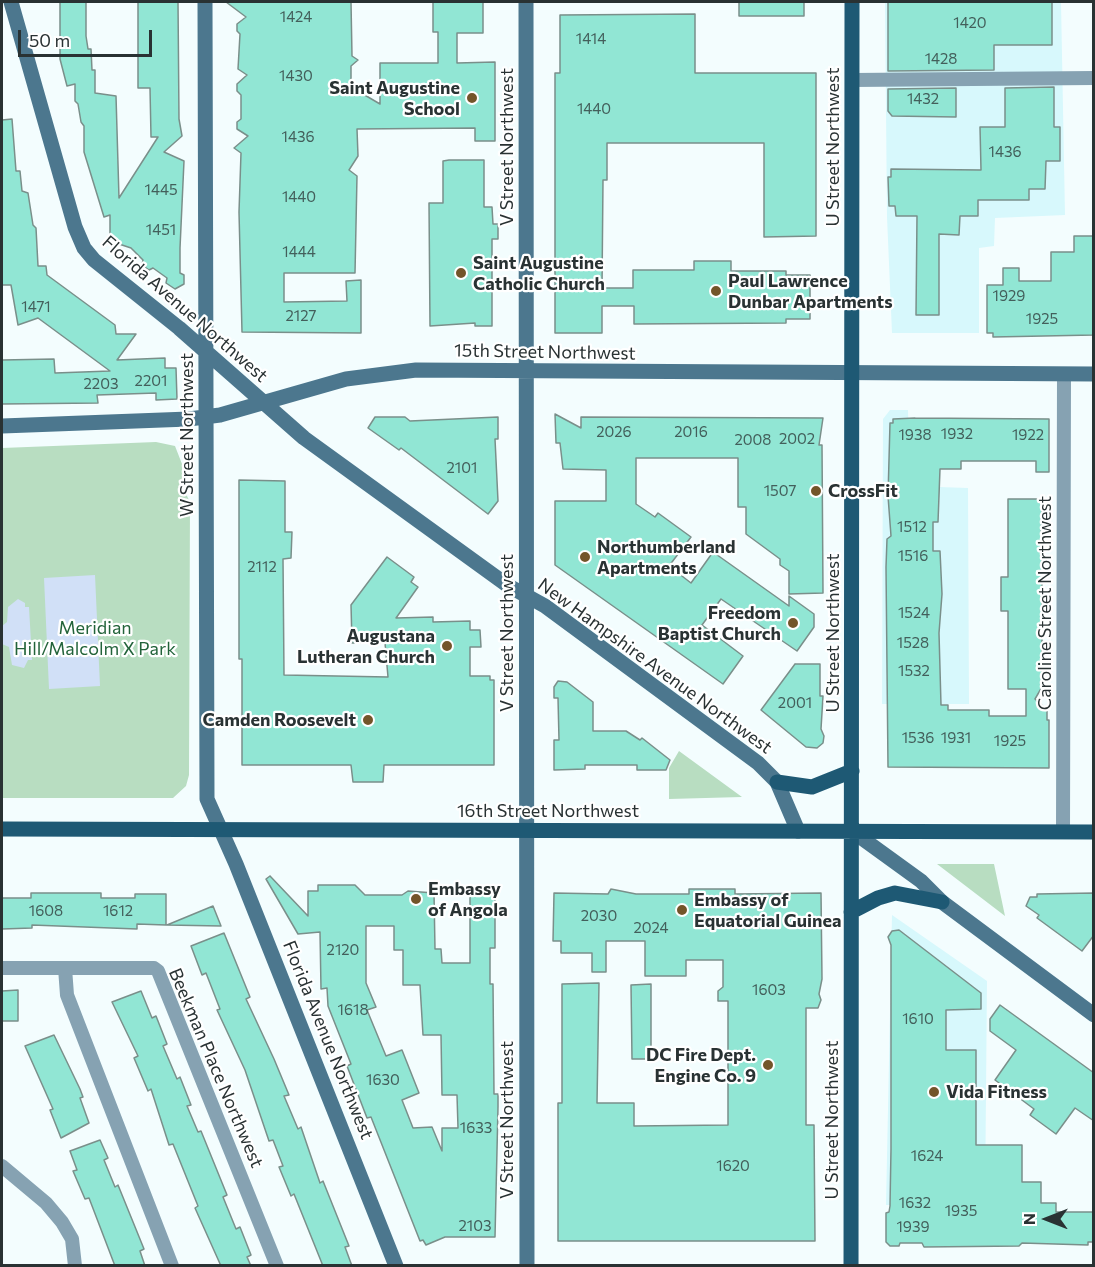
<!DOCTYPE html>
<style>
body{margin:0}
#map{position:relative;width:1095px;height:1267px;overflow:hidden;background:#f3fdfe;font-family:Commissioner,sans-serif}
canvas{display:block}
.frame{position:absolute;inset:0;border:3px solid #293233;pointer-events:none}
.north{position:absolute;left:1017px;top:1189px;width:60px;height:60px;-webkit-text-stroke:4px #fff;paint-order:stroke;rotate:270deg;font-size:16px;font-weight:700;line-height:24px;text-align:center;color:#293233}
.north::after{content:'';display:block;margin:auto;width:21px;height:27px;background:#293233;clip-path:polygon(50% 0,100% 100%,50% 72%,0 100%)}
.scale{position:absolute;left:18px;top:30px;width:134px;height:27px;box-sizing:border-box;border:3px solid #293233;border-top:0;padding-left:8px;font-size:18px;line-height:21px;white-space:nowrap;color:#293233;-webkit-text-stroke:4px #fff;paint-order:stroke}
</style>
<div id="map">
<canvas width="1095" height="1267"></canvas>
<div class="frame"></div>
<div class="north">N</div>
<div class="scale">50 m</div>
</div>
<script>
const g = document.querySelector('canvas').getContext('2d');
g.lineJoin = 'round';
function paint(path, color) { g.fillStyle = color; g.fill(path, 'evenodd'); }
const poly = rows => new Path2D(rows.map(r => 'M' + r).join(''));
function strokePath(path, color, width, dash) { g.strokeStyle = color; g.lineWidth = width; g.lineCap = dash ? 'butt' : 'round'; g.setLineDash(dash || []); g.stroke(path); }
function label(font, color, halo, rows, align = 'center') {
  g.font = font + ' Commissioner,sans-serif'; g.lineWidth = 4.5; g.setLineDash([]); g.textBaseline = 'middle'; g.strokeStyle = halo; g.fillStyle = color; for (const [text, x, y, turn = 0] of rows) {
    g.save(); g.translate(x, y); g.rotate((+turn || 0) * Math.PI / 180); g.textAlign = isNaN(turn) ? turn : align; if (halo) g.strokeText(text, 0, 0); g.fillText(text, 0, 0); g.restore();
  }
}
paint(poly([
 [885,2,1061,2,1065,215,995,218,994,246,979,248,979,333,892,333,887,217],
 [890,410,908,410,910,486,968,488,969,704,882,704,883,419],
 [892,915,987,981,985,1204,886,1205]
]), '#d7f8fc');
paint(poly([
 [156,442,175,446,182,464,183,493,186,494,190,502,189,775,186,786,173,798,2,798,2,448],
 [679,751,742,797,669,799,669,768],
 [937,864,994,864,1005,916]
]), '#b8ddc1');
paint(poly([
 [95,575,100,686,49,689,44,578],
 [18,599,25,603,25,607,29,607,32,660,28,660,24,668,12,665,9,647,2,644,2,626,7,622,8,607]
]), '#d1e0f7');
const building = poly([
 [60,2,86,2,86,36,88,49,91,49,92,70,95,70,95,93,116,96,119,198,158,137,151,137,150,88,138,88,138,2,178,2,179,119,182,136,164,152,184,161,180,248,180,273,184,275,184,284,175,289,166,283,167,278,153,268,149,270,142,265,143,260,131,248,110,241,110,215,104,217,84,152,84,126,81,122,78,104,75,101,75,84,67,86,60,59,60,2],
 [226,2,351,2,352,56,358,60,351,66,351,87,380,104,380,63,438,63,438,32,433,32,433,2,483,2,483,33,457,33,457,63,495,62,495,141,475,141,475,128,357,129,358,156,349,170,357,176,355,273,284,273,284,302,347,301,346,281,361,280,361,333,242,332,239,212,241,153,234,148,248,136,237,129,237,122,241,119,241,95,237,91,237,84,247,75,238,69,240,34,237,31,237,24,246,17,226,2],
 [739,2,804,2,804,16,739,16,739,2],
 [888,2,1052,2,1052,45,994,45,994,70,888,71,888,2],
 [695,14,695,73,816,73,816,236,764,237,764,143,607,143,607,180,603,180,602,288,633,288,633,270,694,270,694,261,731,261,731,271,786,271,786,275,810,275,810,319,786,319,786,323,634,324,634,306,602,306,602,333,555,333,555,73,560,73,560,15,695,14],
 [1054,87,1054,127,1060,127,1060,161,1046,161,1045,189,1029,189,1029,200,978,200,978,216,960,216,959,235,939,234,939,315,916,315,917,216,896,216,895,206,889,206,888,177,891,177,891,169,981,170,980,127,1005,127,1005,88,1054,87],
 [956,88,956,117,892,116,888,111,888,89,956,88],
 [12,119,16,171,20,171,22,191,28,193,33,225,36,228,38,266,46,266,47,275,115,325,116,334,136,334,117,360,165,358,165,368,176,368,177,399,156,400,156,393,97,395,98,403,2,404,2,360,54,359,55,373,110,371,38,318,18,325,11,285,2,285,2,120,12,119],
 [449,160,484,160,484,207,492,207,493,224,498,224,498,239,492,239,492,326,475,326,475,323,430,326,429,203,443,203,443,161,449,160],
 [1074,236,1094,236,1094,335,993,337,993,333,987,333,987,285,1003,285,1003,268,1019,268,1019,281,1051,281,1051,252,1074,252,1074,236],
 [555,414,581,428,581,417,823,418,819,445,822,445,823,593,789,594,789,571,780,565,780,559,746,534,746,507,738,507,738,458,636,458,636,504,655,517,658,513,691,537,669,566,691,583,713,552,789,606,789,596,814,614,814,627,797,651,721,599,702,625,743,656,723,684,555,565,555,501,606,501,606,470,563,469,560,443,556,443,555,414],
 [375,417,405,417,410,421,498,417,498,439,495,439,498,501,488,514,401,448,399,450,368,428,375,417],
 [915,418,1049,419,1049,472,1036,472,1036,461,961,461,961,469,940,469,938,522,933,522,933,551,940,551,942,594,939,633,941,705,948,705,948,710,989,710,989,716,1026,716,1026,689,1008,689,1008,611,1001,611,1001,577,1008,577,1008,499,1037,499,1042,502,1041,535,1047,540,1042,544,1042,687,1035,699,1047,710,1047,720,1049,720,1049,768,888,767,886,567,887,539,891,536,888,496,890,423,893,423,893,419,915,418],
 [239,480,285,481,285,532,292,532,291,558,283,559,284,675,388,677,385,643,352,643,351,605,387,557,414,577,411,582,418,587,396,618,433,617,433,622,470,621,470,630,480,630,481,647,470,647,470,676,490,676,490,680,494,680,494,765,384,765,383,782,353,782,351,765,242,765,242,659,239,659,239,480],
 [795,664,820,664,820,696,823,696,821,729,824,736,823,743,817,748,806,747,761,710,795,664],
 [558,681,567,682,593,702,593,731,626,731,640,740,642,738,670,760,666,770,637,770,637,765,585,765,585,769,554,770,554,740,559,740,558,698,554,698,554,687,558,681],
 [270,876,308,916,308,891,318,891,318,885,355,885,365,895,402,895,408,891,434,893,435,949,441,949,442,963,470,963,470,893,495,893,495,948,490,948,490,984,493,984,494,1094,498,1094,498,1107,495,1237,445,1237,426,1245,423,1240,420,1241,371,1117,367,1118,347,1066,351,1064,328,1006,327,988,321,989,320,932,298,934,266,879,270,876],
 [366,926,394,926,394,950,403,950,403,985,420,985,423,1035,441,1035,442,1095,457,1095,458,1128,442,1128,442,1151,432,1127,413,1128,402,1100,419,1093,402,1050,386,1056,367,1010,376,1007,366,983,366,926],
 [611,889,636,894,689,894,689,889,735,889,735,894,821,893,822,979,819,994,821,1000,818,1008,806,1008,806,1125,814,1125,815,1241,558,1241,558,1103,562,1103,562,984,599,983,597,1103,634,1103,634,1126,728,1125,728,1001,718,1001,718,991,723,987,723,960,686,960,686,976,645,976,645,941,606,941,606,972,592,972,592,953,561,953,561,941,553,941,554,893,608,894,611,889],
 [31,893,101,893,101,898,135,898,135,894,166,894,166,925,137,924,137,929,32,925,32,928,2,929,2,898,31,898,31,893],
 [1094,893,1094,935,1082,951,1037,918,1039,915,1026,906,1030,897,1037,897,1037,894,1094,893],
 [213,906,221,926,167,925,213,906],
 [899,930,981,993,981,1009,946,1010,946,1050,976,1050,976,1145,1022,1145,1022,1182,1041,1182,1041,1203,1056,1203,1056,1212,1094,1212,1094,1242,1088,1242,1088,1245,1022,1243,1019,1246,924,1247,922,1243,900,1243,899,1246,890,1246,886,1242,886,1213,889,1212,890,1206,891,1149,891,945,888,937,892,931,899,930],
 [224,933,250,997,246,999,274,1059,289,1095,284,1096,298,1129,301,1127,320,1183,323,1181,349,1246,345,1247,352,1266,323,1266,294,1194,291,1196,279,1167,283,1166,273,1140,269,1141,245,1070,217,1010,220,1009,206,973,202,975,191,946,224,933],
 [651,984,651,1059,632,1059,631,985,651,984],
 [18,990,18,1021,2,1021,2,991,18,990],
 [141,991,152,1018,156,1016,167,1044,163,1046,177,1079,180,1077,191,1105,187,1106,198,1132,201,1131,227,1195,223,1197,236,1229,240,1227,251,1255,247,1257,251,1266,221,1266,195,1208,198,1206,173,1144,169,1145,151,1089,148,1091,134,1058,138,1056,112,1002,141,991],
 [1000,1005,1094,1073,1094,1121,1075,1108,1056,1134,1030,1115,1034,1109,995,1080,1016,1050,990,1031,990,1019,1000,1005],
 [54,1035,80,1089,83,1097,80,1098,89,1123,61,1138,50,1110,53,1109,25,1046,54,1035],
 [100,1140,108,1158,104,1160,115,1187,118,1185,144,1249,140,1251,145,1266,115,1266,89,1198,85,1199,73,1171,77,1170,70,1151,100,1140]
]);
paint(building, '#91e6d4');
strokePath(building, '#7a8f8a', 1.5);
strokePath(poly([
 [852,80,1094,78],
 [1063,832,1064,374],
 [2,968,154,968,158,971,277,1266],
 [65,968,67,995,172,1266],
 [2,1166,46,1203,62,1222,72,1239,75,1266]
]), '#86a2b2', 14);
strokePath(poly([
 [11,2,75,227,84,248,94,260,179,328,304,438,507,585,545,606,758,763,777,782,798,831],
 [205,2,207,799,236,864,396,1266],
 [526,2,527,1266],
 [2,426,189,419,220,415,346,379,416,370,1094,374],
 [852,831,921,881,942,902,1094,1015]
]), '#4c778e', 15);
strokePath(poly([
 [777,782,812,787,852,771],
 [2,829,1094,832],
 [851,912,878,898,895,893,942,902],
 [851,1266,852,2]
]), '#1e5974', 15);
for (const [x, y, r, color] of [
 [472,98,6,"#73552a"],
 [461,273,6,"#73552a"],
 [716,291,6,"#73552a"],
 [816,491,6,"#73552a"],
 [585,557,6,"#73552a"],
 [793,623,6,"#73552a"],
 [447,646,6,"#73552a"],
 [368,720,6,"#73552a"],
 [416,899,6,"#73552a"],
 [682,910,6,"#73552a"],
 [768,1065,6,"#73552a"],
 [934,1092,6,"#73552a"]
]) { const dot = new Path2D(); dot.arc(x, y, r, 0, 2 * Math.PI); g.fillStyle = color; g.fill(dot); strokePath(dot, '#fff', 2); }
label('15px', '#435f5b', null, [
 ["1424",296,17],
 ["1420",970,23],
 ["1414",591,39],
 ["1428",941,59],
 ["1430",296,76],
 ["1432",923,99],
 ["1440",594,109],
 ["1436",298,137],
 ["1436",1005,152],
 ["1445",161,190],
 ["1440",299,197],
 ["1451",161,230],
 ["1444",299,252],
 ["1929",1009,296],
 ["1471",36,307],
 ["2127",301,316],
 ["1925",1042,319],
 ["2201",151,381],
 ["2203",101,384],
 ["2026",614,432],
 ["2016",691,432],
 ["1932",957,434],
 ["1938",915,435],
 ["1922",1028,435],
 ["2002",797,439],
 ["2008",753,440],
 ["2101",462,468],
 ["1507",780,491],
 ["1512",912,527],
 ["1516",913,556],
 ["2112",262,567],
 ["1524",914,613],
 ["1528",913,643],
 ["1532",914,671],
 ["2001",795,703],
 ["1536",918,738],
 ["1931",956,738],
 ["1925",1010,741],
 ["1608",46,911],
 ["1612",118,911],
 ["2030",599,916],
 ["2024",651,928],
 ["2120",343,950],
 ["1603",769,990],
 ["1618",353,1010],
 ["1610",918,1019],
 ["1630",383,1080],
 ["1633",476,1128],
 ["1624",927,1156],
 ["1620",733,1166],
 ["1632",915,1203],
 ["1935",961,1211],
 ["2103",475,1226],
 ["1939",913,1227]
]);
label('bold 18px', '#293233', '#fff', [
 ["Saint Augustine",460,88,"right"],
 ["School",460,109,"right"],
 ["Saint Augustine",473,263],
 ["Catholic Church",473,284],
 ["Paul Lawrence",728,281],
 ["Dunbar Apartments",728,302],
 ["CrossFit",828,491],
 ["Northumberland",597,547],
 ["Apartments",597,568],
 ["Freedom",781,613,"right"],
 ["Baptist Church",781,634,"right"],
 ["Augustana",435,636,"right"],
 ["Lutheran Church",435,657,"right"],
 ["Camden Roosevelt",356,720,"right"],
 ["Embassy",428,889],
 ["of Angola",428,910],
 ["Embassy of",694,900],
 ["Equatorial Guinea",694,921],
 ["DC Fire Dept.",756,1055,"right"],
 ["Engine Co. 9",756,1076,"right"],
 ["Vida Fitness",946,1092]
], 'left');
label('18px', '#293233', '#fff', [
 ["V Street Northwest",507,147,-90],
 ["U Street Northwest",833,147,-90],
 ["Florida Avenue Northwest",185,309,41],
 ["15th Street Northwest",545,352,1],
 ["W Street Northwest",187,435,-90],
 ["Caroline Street Northwest",1045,603,-90],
 ["V Street Northwest",507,633,-90],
 ["U Street Northwest",833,633,-90],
 ["New Hampshire Avenue Northwest",655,666,36],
 ["16th Street Northwest",548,811],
 ["Florida Avenue Northwest",328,1040,68],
 ["Beekman Place Northwest",216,1068,67],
 ["V Street Northwest",507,1120,-90],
 ["U Street Northwest",832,1120,-90]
]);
label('18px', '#22633a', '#fff', [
 ["Meridian",95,628],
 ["Hill/Malcolm X Park",95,649]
]);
</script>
